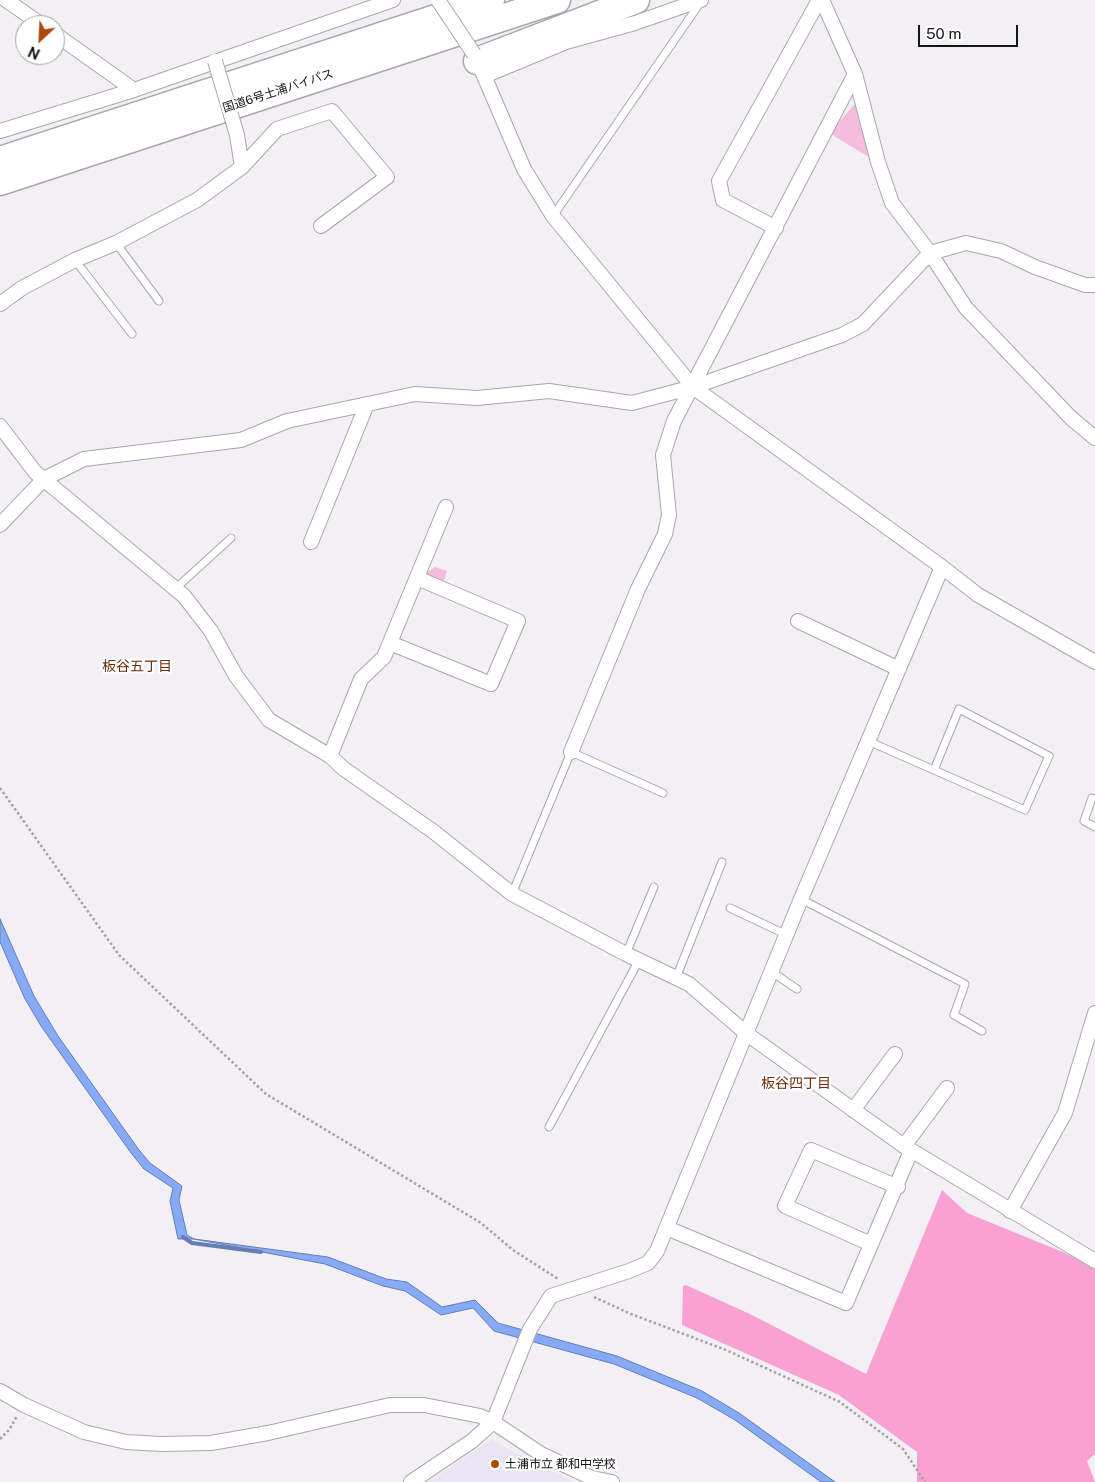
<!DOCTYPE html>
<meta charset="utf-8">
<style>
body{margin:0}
#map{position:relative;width:1095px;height:1482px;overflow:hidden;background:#f2eff5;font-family:"Public Sans",sans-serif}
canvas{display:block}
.north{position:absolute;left:15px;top:15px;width:50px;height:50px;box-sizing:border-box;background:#fff;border:1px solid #a1a1a2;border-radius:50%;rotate:205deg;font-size:14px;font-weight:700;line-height:20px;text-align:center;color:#151416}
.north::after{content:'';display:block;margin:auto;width:18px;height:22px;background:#ab490c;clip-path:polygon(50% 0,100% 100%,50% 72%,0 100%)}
.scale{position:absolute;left:918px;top:25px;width:100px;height:22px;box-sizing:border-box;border:2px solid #151416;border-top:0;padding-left:6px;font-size:15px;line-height:18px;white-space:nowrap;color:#151416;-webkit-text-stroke:4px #fff;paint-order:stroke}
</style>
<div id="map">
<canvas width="1095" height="1482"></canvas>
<div class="north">N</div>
<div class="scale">50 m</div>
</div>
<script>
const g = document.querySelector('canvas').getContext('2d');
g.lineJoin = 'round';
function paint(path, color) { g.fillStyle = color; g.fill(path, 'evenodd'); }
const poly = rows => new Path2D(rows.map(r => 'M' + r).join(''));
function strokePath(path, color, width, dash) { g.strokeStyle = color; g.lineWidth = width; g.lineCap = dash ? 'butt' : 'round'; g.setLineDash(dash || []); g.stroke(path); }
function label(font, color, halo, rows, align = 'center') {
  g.font = font + ' "Public Sans","Noto Sans JP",sans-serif'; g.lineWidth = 4.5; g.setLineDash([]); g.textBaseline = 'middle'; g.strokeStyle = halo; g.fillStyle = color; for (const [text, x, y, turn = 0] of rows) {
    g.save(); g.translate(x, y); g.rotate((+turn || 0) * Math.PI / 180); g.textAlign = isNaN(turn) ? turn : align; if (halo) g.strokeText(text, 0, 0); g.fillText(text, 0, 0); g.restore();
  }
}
paint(poly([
 [492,1439,506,1448,574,1482,428,1482]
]), '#ebe5f3');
paint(poly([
 [862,96,872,159,829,133],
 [435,567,447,571,443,583,422,576]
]), '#f5bddb');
paint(poly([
 [942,1190,967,1213,1065,1253,1095,1268,1095,1454,1087,1461,1095,1482,917,1482,917,1452,839,1395,682,1325,683,1286,686,1285,752,1315,866,1374]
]), '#f8a1d2');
const water = poly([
 [0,919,34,996,58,1036,139,1150,150,1163,182,1186,179,1200,187,1235,194,1239,328,1257,386,1279,407,1282,442,1307,475,1300,498,1323,617,1356,702,1391,739,1413,835,1482,821,1482,735,1420,697,1398,614,1364,494,1331,473,1308,441,1315,405,1291,383,1286,325,1264,194,1239,178,1239,170,1201,173,1188,144,1169,131,1153,41,1026,25,999,0,942,0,919]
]);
paint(water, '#87aaf7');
strokePath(water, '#657db4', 1);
strokePath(poly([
 [183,1237,192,1243,261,1252]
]), '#657db4', 4);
const lane = poly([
 [553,216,700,3],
 [116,243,159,301],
 [75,260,132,334],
 [175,589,231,538],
 [868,741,934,770,959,709,1049,756,1025,810,934,770],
 [1092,798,1084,821,1095,827],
 [512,894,571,752,663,793],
 [801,899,965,984,954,1015,982,1031],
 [730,908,787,935],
 [626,954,654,887],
 [772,972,797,989],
 [676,978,722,862],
 [549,1127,639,960]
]);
const street = poly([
 [6,0,42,25],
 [822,0,855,74,878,162,892,203,930,253,966,308,1071,418,1095,438],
 [55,34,134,90],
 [476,57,524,169,553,216,693,387,942,567,978,595,1095,662],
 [484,76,566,42,635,23,701,0],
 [0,131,134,90,393,0],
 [242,167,277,129,332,111,387,177,321,226],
 [776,228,723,200,719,181,819,0],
 [0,304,22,288,75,260,116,243,197,200,242,167,237,135],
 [0,426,35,472,184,596,211,631,236,676,269,720,330,756,344,769,434,832,512,894,626,954,689,984,747,1034,904,1146,1095,1261],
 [0,525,44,479,84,459,241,440,287,421,415,394,477,398,549,391,632,403,693,387,842,335,863,324,930,253,966,243,1001,251,1035,267,1085,285,1095,285],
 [311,542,367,404],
 [798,621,899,669],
 [390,643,491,684,518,621,417,578],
 [571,752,638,589,665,534,669,515,663,455,674,421,855,74],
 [330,756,361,679,384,657,446,507],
 [853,1110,895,1054],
 [904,1146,947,1088],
 [1010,1211,1065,1113,1095,1013],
 [667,1228,846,1303,911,1151],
 [871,1244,785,1206,811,1150,898,1187],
 [0,1391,24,1405,84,1432,126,1442,161,1444,211,1443,268,1433,390,1405,424,1405,480,1416,493,1422,541,1454,592,1478,612,1482],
 [411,1482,472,1441,493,1422,530,1329,551,1296,629,1271,648,1263,657,1251,801,899,942,567]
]);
const highway = poly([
 [477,61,636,0],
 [0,160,491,0],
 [0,182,557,0]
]);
strokePath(lane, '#a9a7ad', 9);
strokePath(street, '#a9a7ad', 16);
strokePath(highway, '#a9a7ad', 29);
strokePath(poly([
 [0,788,119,955,266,1094,481,1223,513,1250,558,1279],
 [594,1297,631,1314,726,1350,840,1402,903,1449,925,1482],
 [0,1439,9,1430,17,1416]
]), '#a4a2a6', 2.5, [2.5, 2.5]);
strokePath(lane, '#fff', 7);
strokePath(street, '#fff', 14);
strokePath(highway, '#fff', 26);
const streetBridge = poly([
 [438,0,474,54],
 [215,61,237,135]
]);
strokePath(streetBridge, '#a9a7ad', 16, []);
strokePath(streetBridge, '#fff', 14);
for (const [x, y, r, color] of [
 [495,1464,5,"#ab490c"]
]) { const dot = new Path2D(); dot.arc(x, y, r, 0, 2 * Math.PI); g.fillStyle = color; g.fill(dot); strokePath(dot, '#fff', 2); }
label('12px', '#151416', '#fff', [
 ["国道6号土浦バイパス",278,91,-18]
]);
label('12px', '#151416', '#fff', [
 ["土浦市立 都和中学校",505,1464]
], 'left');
label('14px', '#6d2e0a', '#fff', [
 ["板谷五丁目",137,667],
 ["板谷四丁目",796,1084]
]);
</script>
